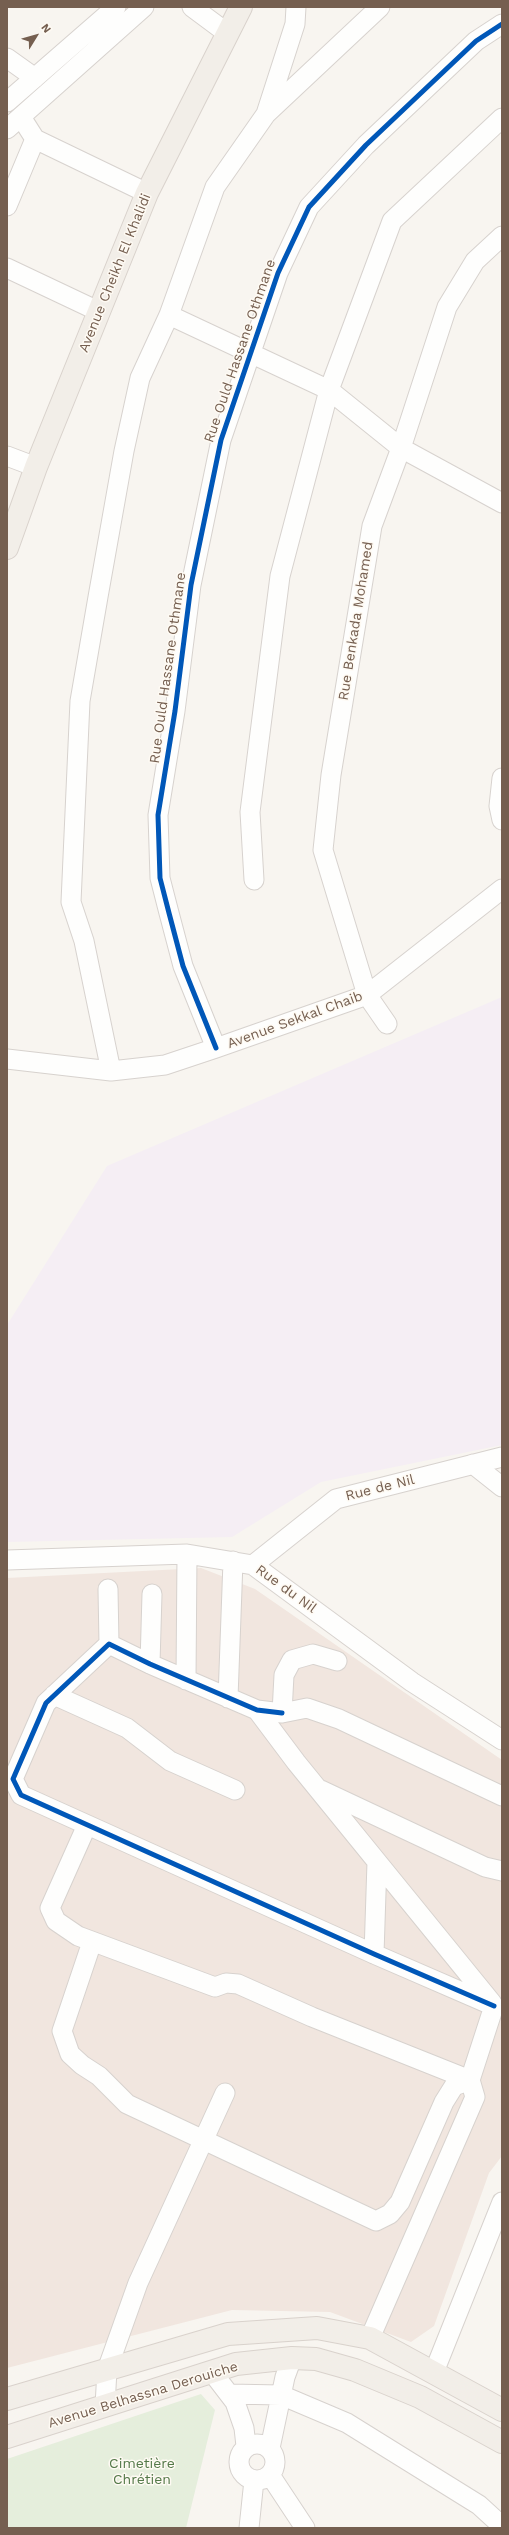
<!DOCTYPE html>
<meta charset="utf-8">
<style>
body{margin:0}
#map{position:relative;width:509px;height:2535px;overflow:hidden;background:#f8f5f0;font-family:"Work Sans",sans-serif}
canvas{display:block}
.frame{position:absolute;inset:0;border:8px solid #755f50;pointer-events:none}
.north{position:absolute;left:16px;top:16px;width:40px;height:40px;-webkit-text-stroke:3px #fefaf3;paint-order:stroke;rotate:53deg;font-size:11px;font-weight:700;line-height:16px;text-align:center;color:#755f50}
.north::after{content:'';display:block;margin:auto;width:14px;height:18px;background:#755f50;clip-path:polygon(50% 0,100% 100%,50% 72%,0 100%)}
</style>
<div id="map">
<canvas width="509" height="2535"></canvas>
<div class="frame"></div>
<div class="north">N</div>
</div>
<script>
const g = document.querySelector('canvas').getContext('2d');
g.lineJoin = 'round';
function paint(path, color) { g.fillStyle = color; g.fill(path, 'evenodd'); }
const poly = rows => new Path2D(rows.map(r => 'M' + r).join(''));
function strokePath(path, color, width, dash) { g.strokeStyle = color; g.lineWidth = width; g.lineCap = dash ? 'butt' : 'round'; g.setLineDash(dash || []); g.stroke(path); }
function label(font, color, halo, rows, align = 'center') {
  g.font = font + ' "Work Sans",sans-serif'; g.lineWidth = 3; g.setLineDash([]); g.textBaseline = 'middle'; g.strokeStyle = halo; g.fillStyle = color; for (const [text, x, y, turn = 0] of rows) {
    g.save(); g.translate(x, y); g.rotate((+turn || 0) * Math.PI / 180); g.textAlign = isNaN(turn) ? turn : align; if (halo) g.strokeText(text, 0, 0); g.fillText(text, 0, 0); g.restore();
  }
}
paint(poly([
 [201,1568,255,1589,502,1760,502,2156,489,2173,434,2326,411,2342,330,2312,232,2310,7,2368,7,1578]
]), '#f1e6df');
paint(poly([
 [502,997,502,1445,321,1482,232,1537,7,1542,7,1325,107,1166]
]), '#f5eef4');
paint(poly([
 [201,2394,215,2410,186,2528,7,2528,7,2459]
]), '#e5eedc');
const minor = poly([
 [192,7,227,33],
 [7,58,35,78],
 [7,102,116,7],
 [267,113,380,7],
 [21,117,35,139,147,193],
 [7,129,144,7],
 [7,206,35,139],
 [7,268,100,312],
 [169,315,329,390,401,448,502,503],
 [7,456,36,467],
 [502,778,499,806,502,820],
 [254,880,250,812,280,576,329,390,392,221,502,118],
 [387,1024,367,995,323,850,331,775,372,526,401,448,447,307,475,261,502,236],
 [216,1048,183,966,169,913,160,878,158,815,175,711,191,585,221,440,278,273,309,207,366,145,476,41,502,24],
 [7,1059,111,1071,165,1065,216,1048,367,995,502,889],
 [111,1071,84,941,71,902,80,701,98,597,124,451,140,378,169,315,215,187,266,114,295,24,296,7],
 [473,1464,502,1487],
 [7,1560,187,1554,253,1565,412,1682,502,1740],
 [253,1565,336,1499,502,1457],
 [108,1589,109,1644],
 [337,1661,313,1654,292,1660,284,1675,282,1713,307,1708,339,1719,502,1796],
 [150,1664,152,1594],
 [186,1680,187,1554],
 [54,1695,127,1728,170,1761,235,1790],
 [228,1698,233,1561],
 [257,1710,296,1762,492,2003],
 [282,1713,257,1710,150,1664,109,1644,46,1703,13,1779,21,1795,374,1954,494,2006],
 [321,1790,485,1867,502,1871],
 [87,1825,50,1908,56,1921,78,1936,215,1987,226,1983,238,1984,312,2017,470,2080],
 [92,1942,62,2031,70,2054,82,2065,99,2076,127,2104,376,2221,390,2214,400,2202,444,2102,454,2086,470,2080],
 [374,1954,377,1862],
 [370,2338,475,2097,470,2080,494,2006],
 [212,2372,235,2402,244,2428,246,2446],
 [434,2372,502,2202],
 [229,2394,281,2395,347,2423,479,2505,502,2526],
 [105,2406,107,2370,138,2283,225,2093],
 '239 2462a18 18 0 1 1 36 0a18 18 0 1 1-36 0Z',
 [270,2448,285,2377,292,2358],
 [270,2475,305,2528],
 [249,2528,254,2480]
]);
const major = poly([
 [7,548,36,467,147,193,241,7],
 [7,2399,228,2334,317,2328,370,2338,502,2410],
 [7,2437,236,2364,292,2358,316,2359,355,2370,420,2397,502,2442]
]);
strokePath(minor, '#d7d2ce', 21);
strokePath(major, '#d9d2cc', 24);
strokePath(minor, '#fefefd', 19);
strokePath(major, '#f2eee8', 22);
strokePath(poly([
 [216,1048,183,966,169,913,160,878,158,815,175,711,191,585,221,440,278,273,309,207,366,145,476,41,502,24],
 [282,1713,257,1710,150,1664,109,1644,46,1703,13,1779,21,1795,374,1954,494,2006]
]), '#0057b8', 5);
label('14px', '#755f50', '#fefaf3', [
 ["Avenue Cheikh El Khalidi",115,273,-68],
 ["Rue Ould Hassane Othmane",240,351,-71],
 ["Rue Benkada Mohamed",356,621,-81],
 ["Rue Ould Hassane Othmane",168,668,-82],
 ["Avenue Sekkal Chaib",295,1020,-20],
 ["Rue de Nil",380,1488,-14],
 ["Rue du Nil",286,1589,36],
 ["Avenue Belhassna Derouiche",143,2395,-17]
]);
label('14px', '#547949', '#fefaf3', [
 ["Cimetière",142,2464],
 ["Chrétien",142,2480]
]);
</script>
